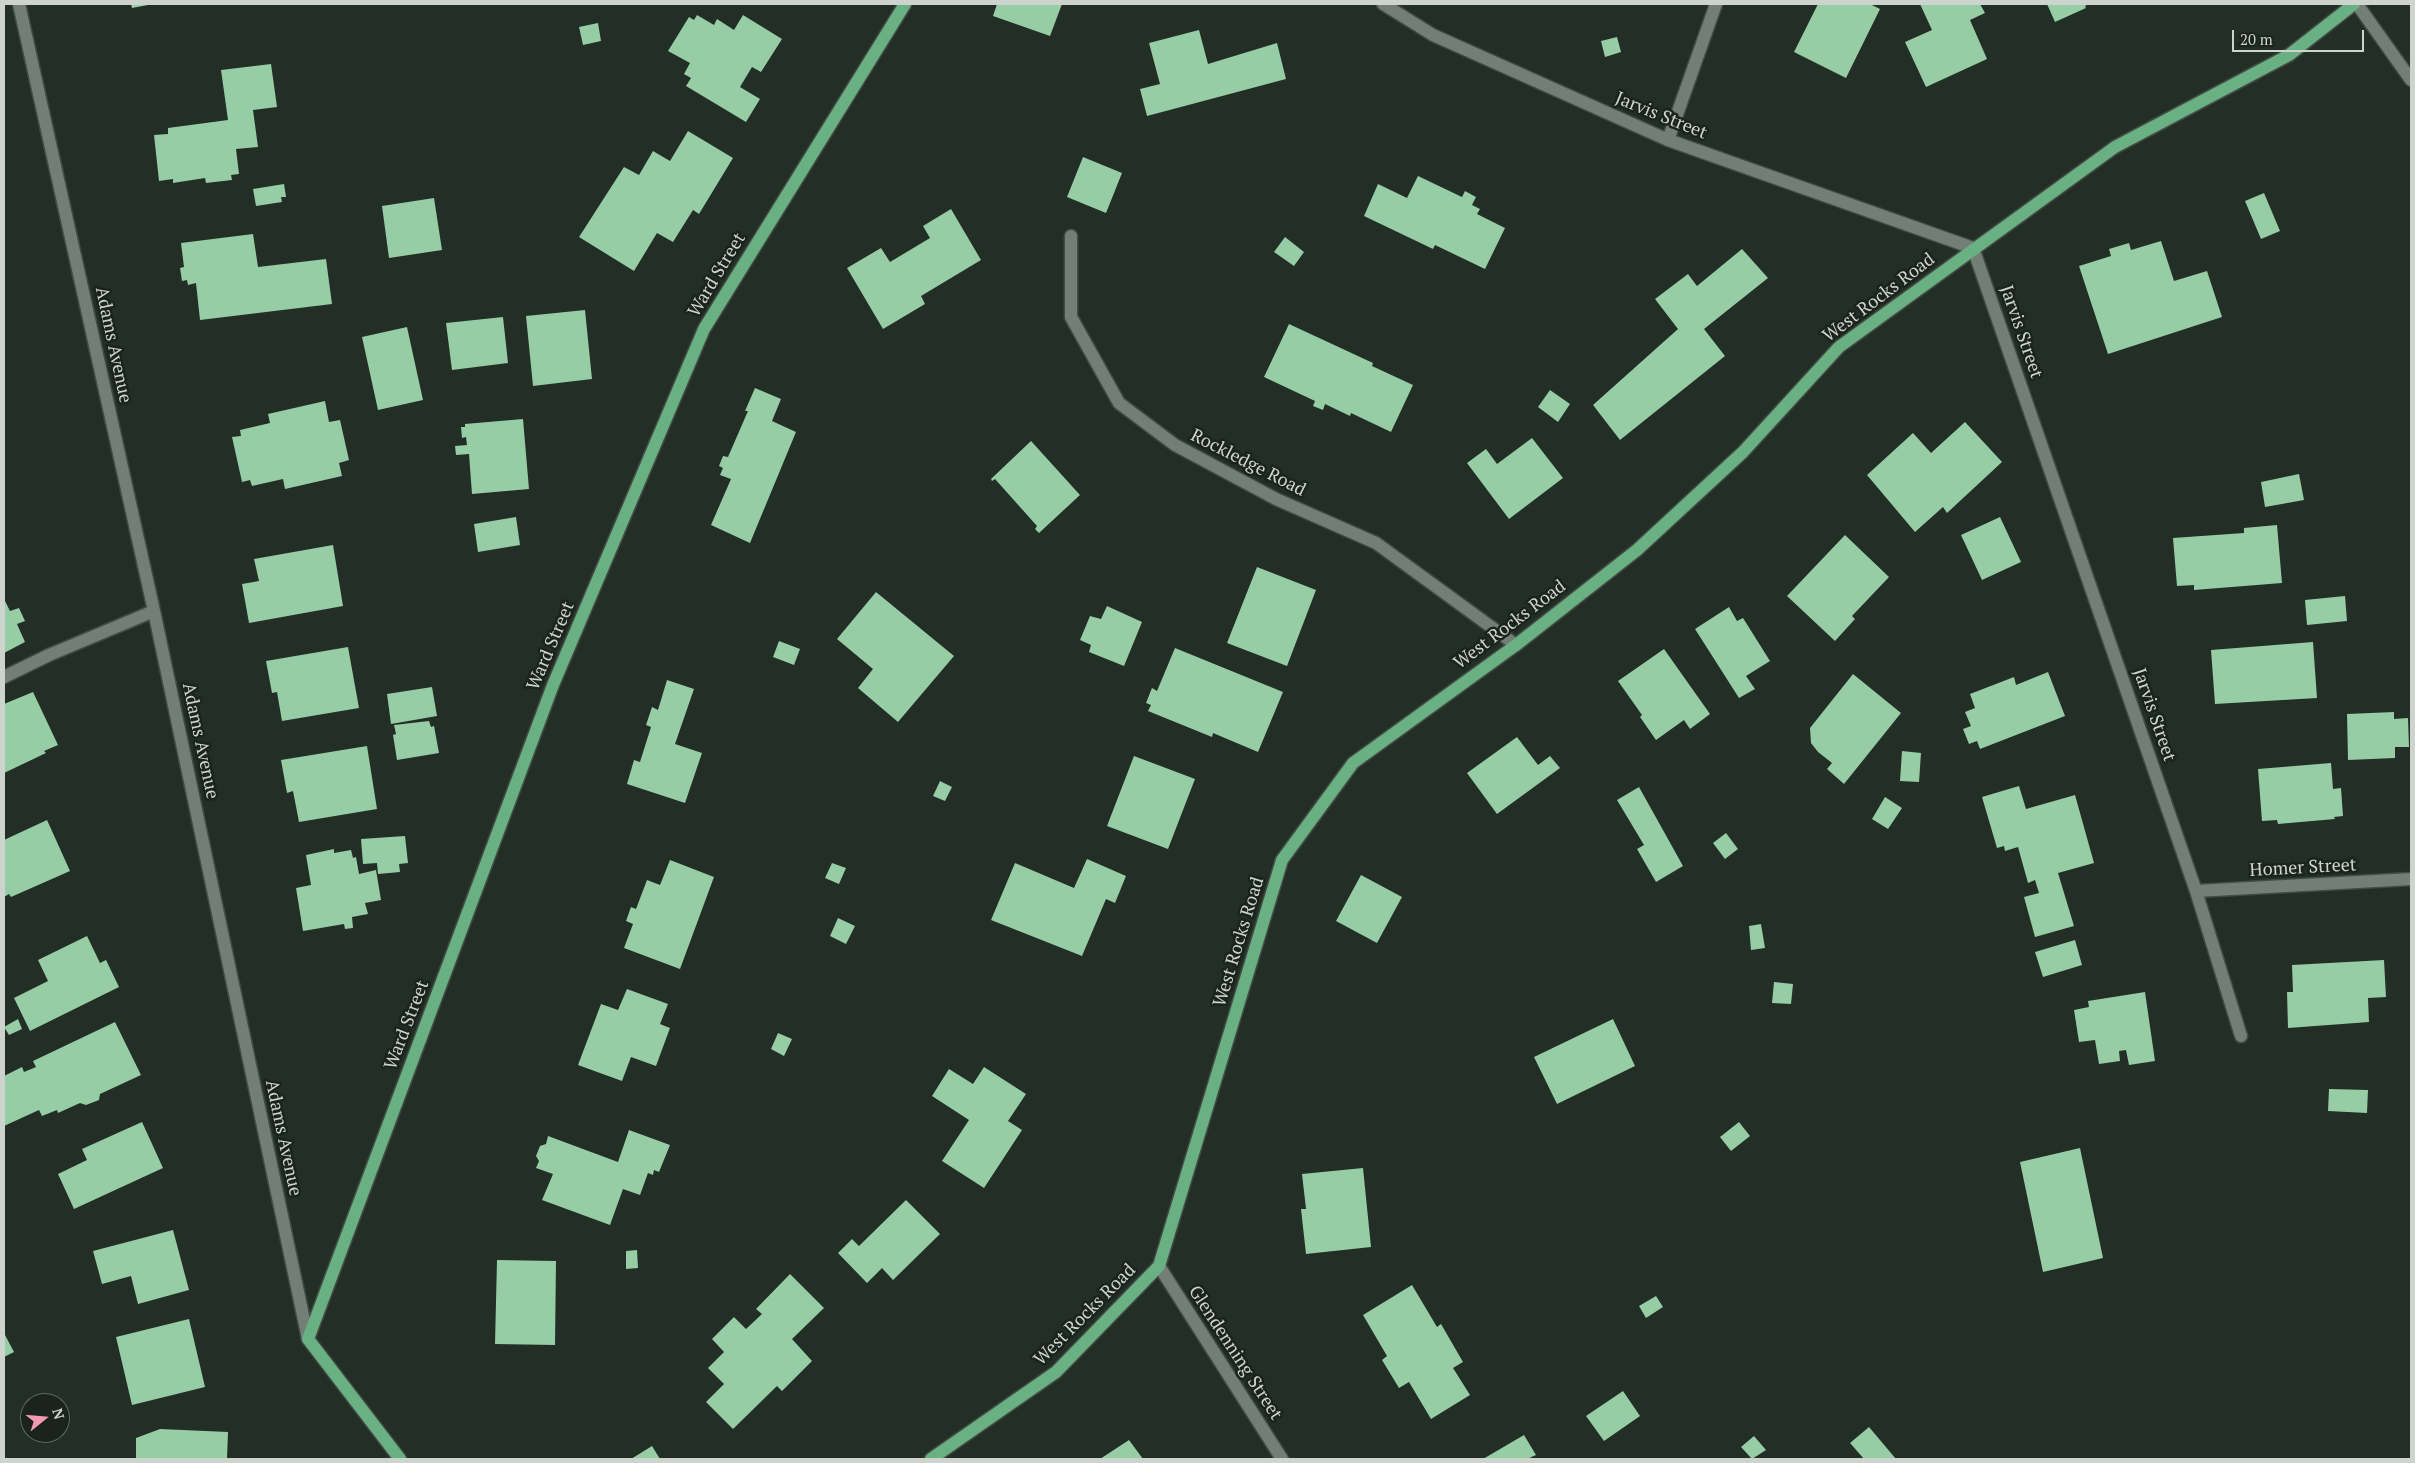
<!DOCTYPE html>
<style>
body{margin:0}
#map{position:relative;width:2415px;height:1463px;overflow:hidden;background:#232e26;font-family:"PT Serif",serif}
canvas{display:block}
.frame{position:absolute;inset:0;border:5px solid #cdd4ce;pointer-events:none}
.north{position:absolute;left:20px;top:1393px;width:50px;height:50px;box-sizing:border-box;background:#1a241c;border:1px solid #626a63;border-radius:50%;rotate:73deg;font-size:14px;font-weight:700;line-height:20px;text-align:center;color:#cdd4ce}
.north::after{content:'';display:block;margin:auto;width:18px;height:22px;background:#f19ab1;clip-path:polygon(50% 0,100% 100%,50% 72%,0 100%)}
.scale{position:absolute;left:2232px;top:30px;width:132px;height:22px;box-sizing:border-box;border:2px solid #cdd4ce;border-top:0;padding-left:6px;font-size:15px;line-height:18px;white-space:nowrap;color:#cdd4ce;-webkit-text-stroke:4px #1a241c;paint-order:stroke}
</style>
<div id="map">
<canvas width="2415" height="1463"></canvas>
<div class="frame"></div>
<div class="north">N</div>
<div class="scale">20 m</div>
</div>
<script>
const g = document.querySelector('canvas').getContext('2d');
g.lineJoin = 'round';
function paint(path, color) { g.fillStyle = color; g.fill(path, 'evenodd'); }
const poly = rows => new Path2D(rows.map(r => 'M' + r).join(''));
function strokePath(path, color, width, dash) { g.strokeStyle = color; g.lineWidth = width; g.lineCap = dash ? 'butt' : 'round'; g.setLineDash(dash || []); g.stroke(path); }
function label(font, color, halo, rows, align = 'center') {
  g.font = font + ' "PT Serif",serif'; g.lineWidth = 5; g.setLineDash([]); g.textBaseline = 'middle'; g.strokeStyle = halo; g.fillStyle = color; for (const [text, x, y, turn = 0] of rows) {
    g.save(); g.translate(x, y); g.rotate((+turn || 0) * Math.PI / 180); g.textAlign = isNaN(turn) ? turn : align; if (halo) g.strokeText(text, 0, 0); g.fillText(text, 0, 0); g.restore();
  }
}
paint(poly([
 [131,4,148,4,148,5,132,8],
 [997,4,1062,4,1050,36,993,16],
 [1818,4,1870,4,1880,9,1846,78,1794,52],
 [1920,4,1980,4,1985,13,1970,20,1987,59,1926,87,1905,42,1932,30],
 [2047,4,2089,4,2085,6,2086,8,2055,22],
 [697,15,714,25,717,19,734,30,743,15,782,39,761,72,752,67,740,87,760,99,746,122,686,86,691,78,684,74,690,63,668,51,689,17,694,20],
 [598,23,601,41,583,45,579,27],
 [1199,30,1208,64,1277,43,1286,79,1147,116,1140,89,1160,84,1149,43],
 [1617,37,1621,52,1605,57,1601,41],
 [271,64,277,107,253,110,258,147,236,149,239,174,231,175,232,180,206,183,205,178,173,183,173,179,159,181,154,135,168,134,168,128,228,120,221,70],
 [688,131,733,158,699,214,693,210,673,242,657,233,634,271,579,237,624,167,639,175,653,151,670,161],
 [1083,157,1122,173,1106,213,1067,197],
 [1418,176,1462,197,1465,191,1476,197,1472,205,1480,209,1477,214,1505,228,1485,269,1435,245,1433,249,1364,216,1378,184,1407,198],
 [284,184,286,197,281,197,282,202,256,206,253,189],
 [2264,193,2280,231,2261,239,2245,201],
 [434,198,442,250,389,258,382,206],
 [951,209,981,260,921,296,925,304,883,329,847,268,881,248,890,262,930,238,923,226],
 [253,234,258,267,326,259,332,304,200,320,196,283,188,285,187,280,182,281,180,268,184,267,181,243],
 [1285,237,1304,252,1294,266,1274,252],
 [2161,241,2174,281,2207,271,2222,317,2108,354,2079,266,2111,256,2109,249,2129,243,2131,250],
 [1742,249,1768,278,1704,329,1725,356,1620,440,1593,405,1678,329,1655,299,1688,274,1697,286],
 [585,310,592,379,533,386,526,316],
 [503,317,508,363,452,370,446,323],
 [1289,324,1373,363,1372,366,1413,385,1391,432,1351,413,1350,416,1325,404,1323,410,1313,406,1315,401,1264,377],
 [407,327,423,400,378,410,362,337],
 [755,388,781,399,772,421,796,432,750,543,711,525,731,479,720,475,723,468,719,466,723,456,728,457,748,411,745,411],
 [1550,390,1570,404,1558,422,1538,407],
 [325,401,329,422,340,420,349,460,339,463,342,476,285,489,283,479,252,486,250,480,242,482,232,437,241,436,240,430,270,423,268,414],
 [523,419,529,489,472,494,469,454,456,455,455,446,467,445,466,437,462,438,461,427,465,427,465,424],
 [1965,422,2002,462,1947,513,1943,507,1915,532,1867,475,1913,433,1931,453],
 [1532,438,1563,478,1509,519,1467,463,1486,449,1497,464],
 [1031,441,1080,495,1039,533,1035,529,1037,526,995,479,992,481,991,479],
 [2299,474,2304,500,2265,507,2261,482],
 [516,517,520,545,478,552,474,524],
 [2000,517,2021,562,1982,580,1961,535],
 [2277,525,2282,583,2194,590,2194,585,2177,586,2173,538,2244,533,2244,528],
 [1845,535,1889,577,1852,616,1855,619,1835,641,1787,596],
 [333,545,343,606,249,623,242,584,259,581,254,559],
 [1257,567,1316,590,1287,666,1227,643],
 [876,592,954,656,898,722,858,688,873,669,837,639],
 [2345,596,2347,621,2307,625,2305,600],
 [4,599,10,611,19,608,25,621,17,624,25,642,4,653],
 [1107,606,1142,622,1124,666,1089,652,1091,645,1080,640,1090,616,1101,619],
 [1729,607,1737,621,1743,618,1770,661,1746,676,1755,689,1739,698,1695,629],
 [779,641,800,649,794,665,773,657],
 [2313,642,2317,698,2215,704,2211,650],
 [348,647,359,708,282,721,277,692,272,693,266,661],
 [1175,648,1283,692,1258,752,1213,733,1212,737,1148,711,1151,705,1146,703,1152,688,1157,691],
 [1664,649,1710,714,1690,729,1684,720,1656,740,1640,717,1642,715,1618,681],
 [2048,672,2065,716,1980,749,1977,741,1969,744,1963,729,1971,726,1965,712,1975,708,1970,694,2014,677,2016,685],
 [1853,674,1901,713,1844,784,1827,769,1832,763,1818,752,1811,743,1810,728],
 [667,680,694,689,675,744,702,753,685,803,627,784,634,760,640,762,651,727,646,725,652,707,658,710],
 [432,687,437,716,391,724,387,694],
 [33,692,58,745,44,751,46,753,4,773,4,704],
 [2394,712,2394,719,2408,718,2409,747,2395,747,2395,758,2348,760,2347,714],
 [429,721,431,727,434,726,439,753,397,760,393,735,396,734,394,725],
 [1517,737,1538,765,1550,756,1560,768,1497,814,1467,773],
 [367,746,377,809,299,822,293,791,287,793,281,760],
 [1902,751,1921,753,1919,782,1900,781],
 [1134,756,1195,779,1168,849,1107,826],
 [2331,763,2333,789,2341,788,2343,816,2334,817,2335,819,2278,824,2277,820,2262,821,2258,769],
 [940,781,952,787,945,801,933,796],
 [2019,786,2026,809,2075,795,2094,863,2058,873,2074,926,2035,937,2024,897,2039,893,2035,880,2028,883,2018,847,2005,851,2004,846,1997,848,1982,797],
 [1639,787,1683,866,1656,882,1637,849,1644,845,1617,800],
 [1885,797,1902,808,1888,829,1872,819],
 [47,820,70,871,11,897,9,894,4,897,4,840],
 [1726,833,1738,849,1725,859,1713,843],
 [405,836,408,863,399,864,400,872,378,874,377,863,363,864,361,839],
 [334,849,334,853,351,850,353,858,356,857,359,874,376,870,381,900,365,903,368,914,352,917,353,928,345,929,344,924,303,931,296,888,311,885,306,855],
 [1087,859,1126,876,1115,903,1106,899,1082,956,991,920,1015,863,1074,888],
 [670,860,714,877,680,969,624,948,633,924,626,921,631,907,636,909,647,880,660,885],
 [832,863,846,868,839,884,825,878],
 [1361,875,1402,897,1377,943,1336,921],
 [838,918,855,926,846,944,830,936],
 [1761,924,1765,948,1751,950,1749,926],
 [87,936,100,963,106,960,119,987,30,1031,14,998,48,981,38,960],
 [2075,940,2082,965,2043,977,2035,952],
 [2384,960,2386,997,2368,998,2369,1022,2288,1028,2287,992,2293,992,2292,965],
 [1774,982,1793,984,1791,1004,1772,1003],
 [627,989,668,1004,660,1024,670,1028,656,1066,631,1057,622,1081,578,1065,601,1004,618,1010],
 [2145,992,2155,1061,2129,1065,2126,1050,2119,1051,2120,1061,2099,1064,2095,1040,2079,1042,2074,1010,2089,1007,2088,1001],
 [18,1019,22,1029,9,1035,4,1027],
 [1613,1019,1635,1066,1557,1104,1534,1057],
 [115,1022,141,1075,100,1094,99,1100,86,1105,80,1103,58,1113,57,1110,42,1116,39,1110,4,1126,4,1076,22,1067,24,1072,36,1067,33,1061],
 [778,1033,792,1039,784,1056,771,1049],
 [984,1067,1026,1094,1008,1121,1022,1130,984,1188,942,1161,969,1120,932,1096,949,1069,973,1084],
 [2329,1089,2368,1090,2367,1113,2328,1111],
 [142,1122,163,1168,74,1209,58,1174,87,1160,82,1149],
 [1739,1122,1750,1136,1731,1151,1720,1137],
 [629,1130,670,1145,659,1172,654,1170,653,1175,648,1173,640,1195,623,1189,610,1225,542,1200,553,1174,536,1168,539,1161,536,1156,540,1146,546,1144,548,1136,618,1162],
 [2080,1148,2103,1258,2043,1272,2020,1162],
 [1363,1168,1371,1247,1306,1254,1301,1209,1306,1209,1302,1174],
 [906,1200,940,1234,893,1280,882,1268,867,1283,838,1253,852,1239,859,1246],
 [173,1230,189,1290,138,1304,131,1276,102,1284,93,1251],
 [637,1250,638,1268,626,1269,626,1251],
 [497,1260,556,1261,555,1345,495,1344],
 [790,1274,824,1308,792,1339,812,1361,782,1391,777,1386,733,1429,706,1402,724,1384,708,1368,724,1352,712,1339,734,1317,746,1329,762,1314,756,1309],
 [1412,1285,1437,1327,1441,1324,1463,1362,1453,1368,1470,1395,1431,1419,1409,1382,1399,1388,1382,1360,1387,1356,1363,1315],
 [1656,1296,1663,1307,1646,1318,1639,1306],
 [189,1319,205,1387,132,1405,116,1337],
 [5,1335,14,1352,4,1357,4,1336],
 [1623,1391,1640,1416,1604,1441,1586,1416],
 [1869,1427,1896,1459,1864,1459,1850,1443],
 [160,1429,228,1432,227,1459,136,1459,136,1438],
 [1524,1435,1536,1455,1527,1459,1483,1459],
 [1754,1436,1766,1450,1752,1459,1741,1447],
 [1129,1440,1143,1459,1100,1459],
 [652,1446,660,1459,631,1459]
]), '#96cda5');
const minor = poly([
 [19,4,154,611,308,1339],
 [1383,4,1433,35,1668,140,1973,248,2196,891,2241,1036],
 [2357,4,2411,80],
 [1668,140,1716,4],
 [1071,236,1071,317,1119,403,1175,445,1276,499,1376,543,1516,645],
 [4,677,49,655,154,611],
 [2196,891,2411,879],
 [1159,1266,1282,1459]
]);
const major = poly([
 [400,1459,308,1339,553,685,704,329,905,4],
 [931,1459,1056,1372,1159,1266,1282,860,1353,763,1516,645,1637,550,1743,452,1839,347,2115,147,2289,55,2354,4]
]);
strokePath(minor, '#424b44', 15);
strokePath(major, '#424b44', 15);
strokePath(minor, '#737f76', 12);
strokePath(major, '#69b182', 12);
label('18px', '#cdd4ce', '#1a241c', [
 ["Jarvis Street",1661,116,22],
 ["Ward Street",717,275,-59],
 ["West Rocks Road",1879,298,-37],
 ["Jarvis Street",2021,332,71],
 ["Adams Avenue",113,345,78],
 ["Rockledge Road",1248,463,27],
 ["West Rocks Road",1510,625,-37],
 ["Ward Street",551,646,-67],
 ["Jarvis Street",2154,715,71],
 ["Adams Avenue",200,741,78],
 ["Homer Street",2303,868,-3],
 ["West Rocks Road",1239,942,-73],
 ["Ward Street",407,1025,-69],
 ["Adams Avenue",283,1138,78],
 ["West Rocks Road",1085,1315,-45],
 ["Glendenning Street",1235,1353,57]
]);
</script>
